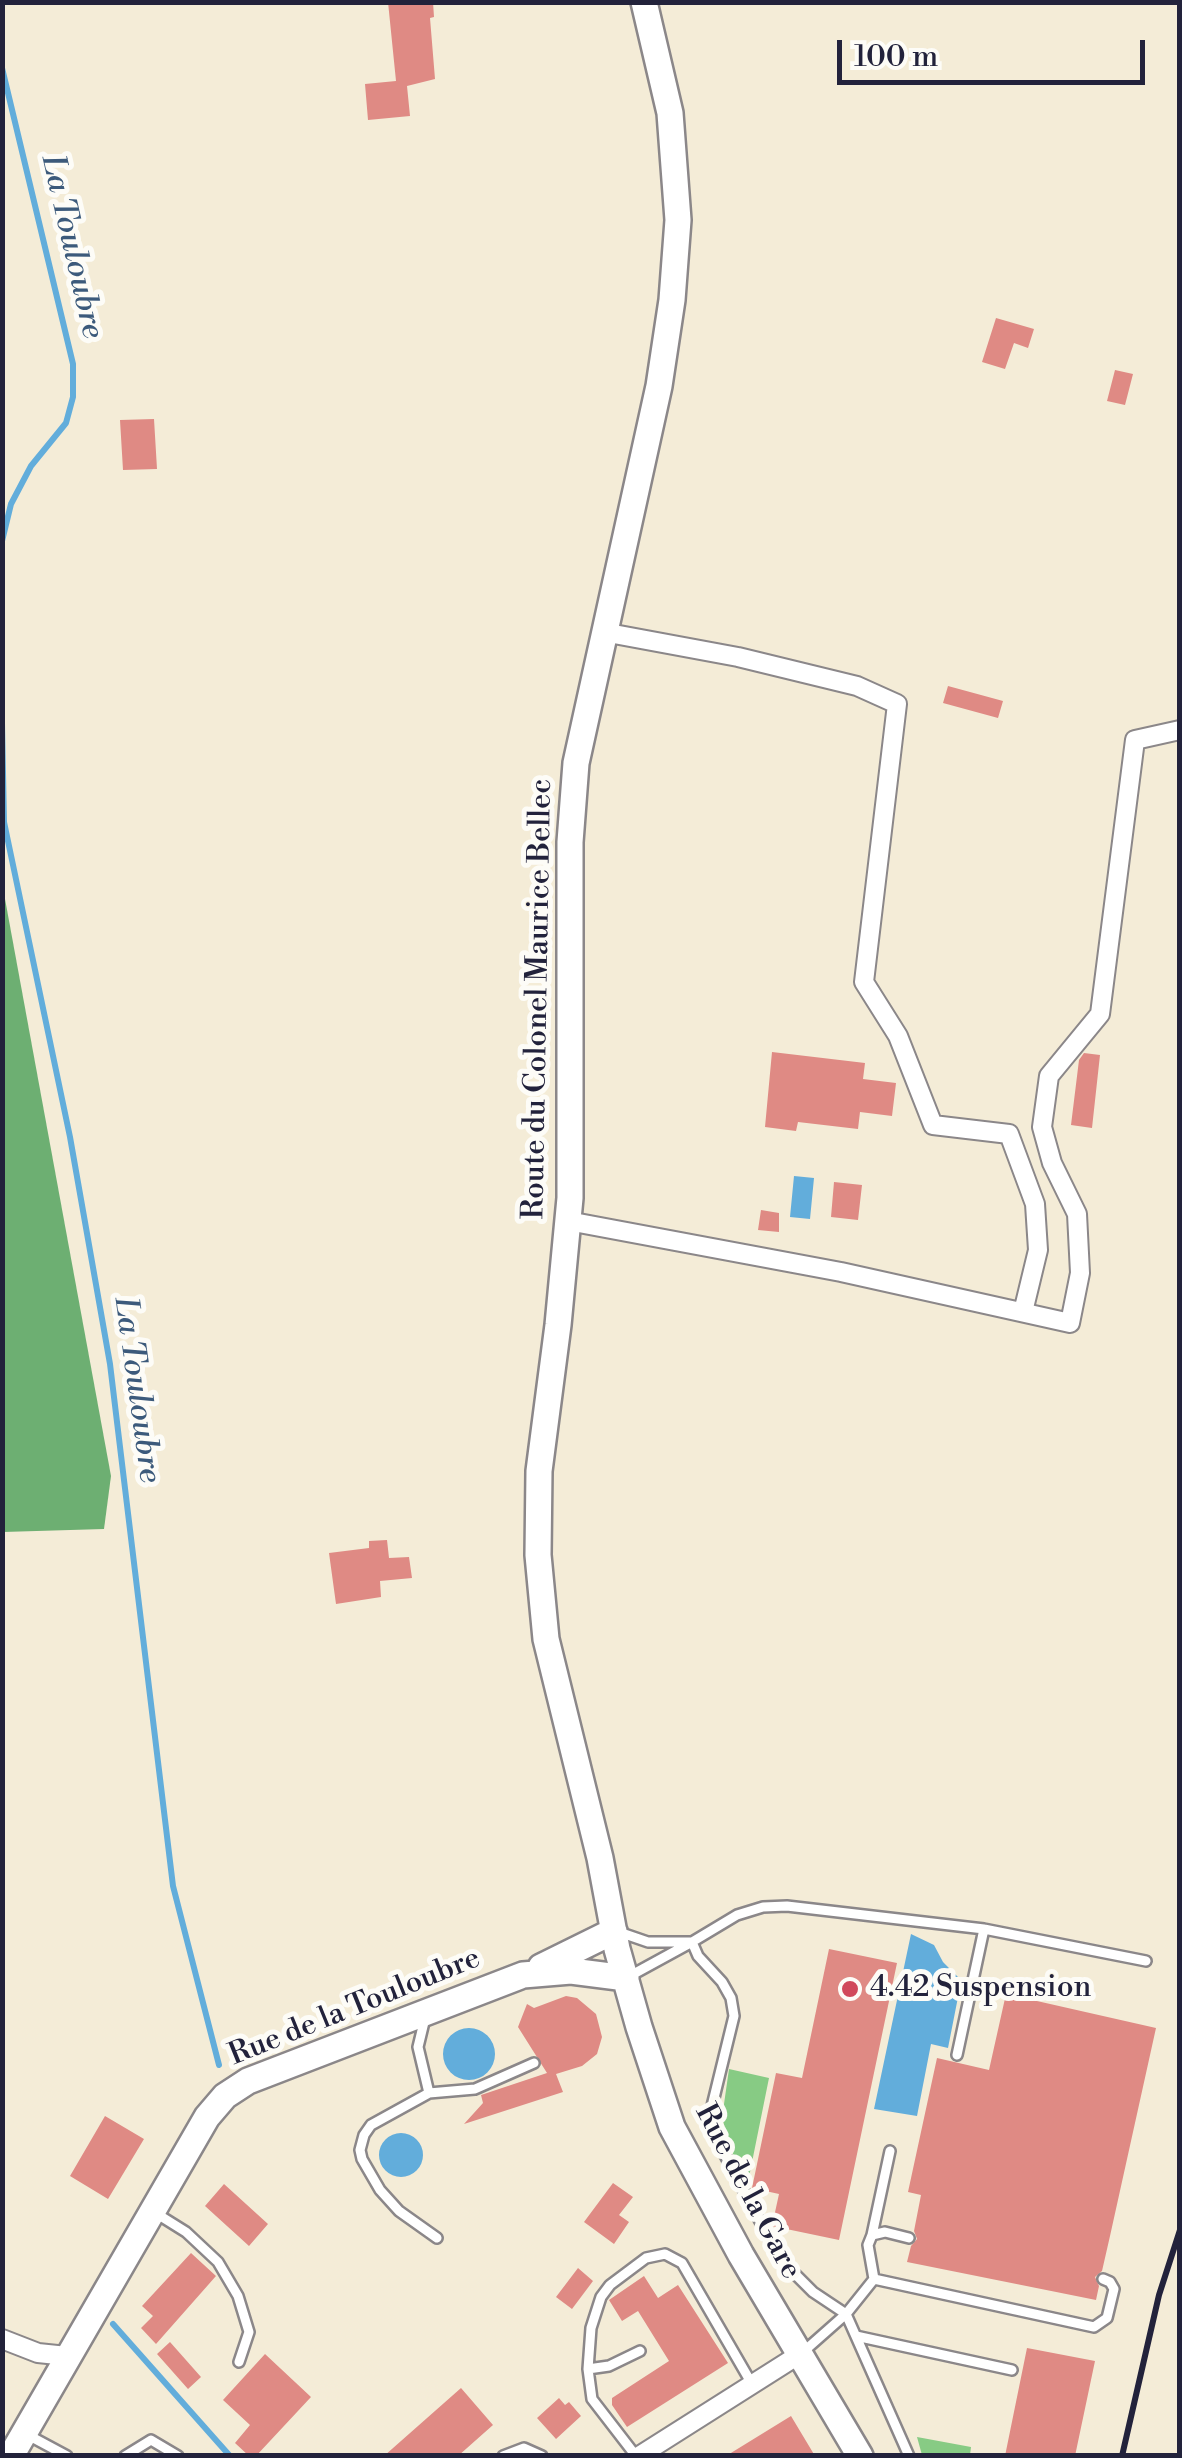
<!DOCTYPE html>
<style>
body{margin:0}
#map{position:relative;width:1182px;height:2458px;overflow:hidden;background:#f4ecd7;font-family:"Libre Bodoni",serif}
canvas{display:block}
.frame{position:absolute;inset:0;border:5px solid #22223b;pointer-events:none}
.scale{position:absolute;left:837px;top:40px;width:308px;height:45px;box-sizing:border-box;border:5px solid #22223b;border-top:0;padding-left:12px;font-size:30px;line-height:35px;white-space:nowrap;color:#22223b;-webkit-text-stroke:8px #fdfcf7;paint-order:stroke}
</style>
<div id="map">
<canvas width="1182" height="2458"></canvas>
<div class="frame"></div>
<div class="scale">100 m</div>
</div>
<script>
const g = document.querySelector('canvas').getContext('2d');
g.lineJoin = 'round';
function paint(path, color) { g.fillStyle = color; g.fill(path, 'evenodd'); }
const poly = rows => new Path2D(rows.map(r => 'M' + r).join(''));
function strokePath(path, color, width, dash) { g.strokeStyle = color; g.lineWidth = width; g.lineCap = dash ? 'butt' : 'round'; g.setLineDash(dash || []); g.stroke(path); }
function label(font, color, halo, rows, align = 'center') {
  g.font = font + ' "Libre Bodoni",serif'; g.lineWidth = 10; g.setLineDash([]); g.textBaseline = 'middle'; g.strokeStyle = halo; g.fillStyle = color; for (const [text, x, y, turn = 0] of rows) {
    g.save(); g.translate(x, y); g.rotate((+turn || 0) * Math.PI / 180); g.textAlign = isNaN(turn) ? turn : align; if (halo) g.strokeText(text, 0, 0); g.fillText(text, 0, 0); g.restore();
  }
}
paint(poly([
 [729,2069,769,2078,748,2182,732,2152,722,2118],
 [917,2437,971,2447,970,2455,922,2455]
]), '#87cb84');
paint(poly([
 [3,888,111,1476,104,1529,3,1532]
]), '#6daf72');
paint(poly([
 [794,1176,814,1178,810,1219,790,1217],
 [911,1934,934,1945,943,1962,958,1977,960,1987,948,2048,931,2044,917,2116,874,2109],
 '443 2054a26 26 0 1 1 52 0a26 26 0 1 1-52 0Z',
 '379 2155a22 22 0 1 1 44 0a22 22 0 1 1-44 0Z'
]), '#62addb');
strokePath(poly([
 [2,68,73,364,73,397,66,423,31,466,11,504,2,541],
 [2,723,4,822,70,1137,110,1364,173,1886,219,2065],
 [113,2324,230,2456]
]), '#62addb', 6);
paint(poly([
 [388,2,433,2,434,17,430,18,435,79,407,86,410,116,368,120,365,84,396,81],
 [996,318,1034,329,1028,348,1014,343,1005,369,982,362],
 [1115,370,1133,374,1125,405,1107,401],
 [154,419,157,469,123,470,120,420],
 [948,686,1003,701,998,718,943,703],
 [772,1052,865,1063,863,1079,896,1083,892,1116,860,1112,858,1129,798,1122,796,1131,765,1127],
 [1084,1053,1100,1055,1092,1128,1071,1125,1079,1060],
 [834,1182,862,1185,858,1220,831,1217],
 [761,1210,779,1213,779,1232,758,1230],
 [387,1540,389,1558,409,1557,412,1578,380,1581,381,1597,336,1604,329,1553,369,1548,369,1541],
 [829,1949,897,1963,839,2240,772,2226,779,2194,752,2188,776,2073,802,2078],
 [1006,1994,1156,2028,1110,2236,1102,2271,1095,2277,1099,2286,1096,2300,907,2262,911,2246,917,2239,914,2231,921,2195,908,2192,937,2058,989,2070],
 [566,1996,577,1998,596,2014,602,2037,597,2054,582,2066,556,2074,563,2092,464,2124,483,2103,481,2095,547,2073,518,2027,527,2004,534,2008],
 [105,2116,144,2139,108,2199,70,2176],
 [613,2183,633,2197,619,2215,629,2222,614,2244,584,2222],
 [224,2184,268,2224,249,2246,205,2206],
 [191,2253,216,2276,156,2344,141,2328,153,2316,142,2306],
 [578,2268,593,2281,572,2309,556,2297],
 [644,2276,658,2298,678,2285,728,2363,627,2427,612,2405,612,2398,669,2361,638,2311,622,2321,609,2300],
 [170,2342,201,2377,188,2389,157,2354],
 [1027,2348,1095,2361,1075,2456,1005,2456],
 [265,2354,311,2397,256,2456,249,2456,235,2443,250,2425,223,2400],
 [461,2388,493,2425,458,2456,384,2456],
 [559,2398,565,2405,569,2402,581,2416,556,2439,537,2418],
 [791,2416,815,2456,726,2456]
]), '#df8a84');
const lane = poly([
 [616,1931,648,1942,692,1942,628,1977],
 [425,2018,418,2047,429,2093],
 [957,2055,984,1929],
 [154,2212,186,2232,218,2262,238,2296,249,2332,239,2362],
 [872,2235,890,2151],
 [437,2238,399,2211,380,2190,362,2159,360,2150,364,2135,371,2125,429,2093,475,2089,534,2063],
 [874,2279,868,2245,872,2235,885,2232,909,2238],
 [856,2336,1012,2370],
 [803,2352,846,2314,874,2279,1094,2327,1107,2318,1114,2289,1110,2282,1103,2279],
 [588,2369,609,2366,640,2351],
 [26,2434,67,2456],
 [125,2456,151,2440,178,2456],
 [503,2456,524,2448,542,2456],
 [636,2456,592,2399,588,2369,591,2328,601,2297,610,2285,646,2258,665,2254,682,2263,752,2384],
 [909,2456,846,2314,813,2292,790,2269,771,2242,719,2144,713,2126,712,2106,734,2016,731,1998,722,1982,698,1956,692,1942,737,1915,763,1907,787,1906,984,1929,1146,1961]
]);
const street = poly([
 [603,632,738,657,857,686,897,704,864,982,898,1036,933,1125,1009,1134,1035,1204,1038,1250,1023,1312],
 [568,1221,841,1272,1070,1323,1080,1273,1077,1214,1052,1163,1042,1127,1049,1076,1100,1014,1135,740,1180,730],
 [2,2339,38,2353,67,2356],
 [639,2456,800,2354]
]);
const secondary = poly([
 [644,2,670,113,678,220,672,300,659,386,576,763,570,842,570,1198,558,1325,539,1471,538,1555,546,1639,600,1858,617,1949,639,2027,672,2127,741,2255,860,2456],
 [541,1967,614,1931],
 [11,2456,207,2117,225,2096,248,2081,523,1975,571,1971,626,1978]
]);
strokePath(lane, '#8b8789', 14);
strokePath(street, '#8b8789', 22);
strokePath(secondary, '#8b8789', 30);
strokePath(lane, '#fff', 9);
strokePath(street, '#fff', 18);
strokePath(secondary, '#fff', 25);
strokePath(poly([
 [1122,2456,1159,2295,1180,2230]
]), '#22223b', 6);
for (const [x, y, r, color] of [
 [850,1989,10,"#d1495b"]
]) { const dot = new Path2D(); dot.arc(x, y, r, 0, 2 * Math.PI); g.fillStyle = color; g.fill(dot); strokePath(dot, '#fdfcf7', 4); }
label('30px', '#22223b', '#fdfcf7', [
 ["Route du Colonel Maurice Bellec",539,999,-89],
 ["Rue de la Touloubre",355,2008,-22],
 ["Rue de la Gare",747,2192,62]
]);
label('30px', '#22223b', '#fdfcf7', [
 ["4.42 Suspension",870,1989]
], 'left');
label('italic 32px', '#3c5a7b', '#fdfcf7', [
 ["La Touloubre",71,247,77],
 ["La Touloubre",136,1390,82]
]);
</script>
